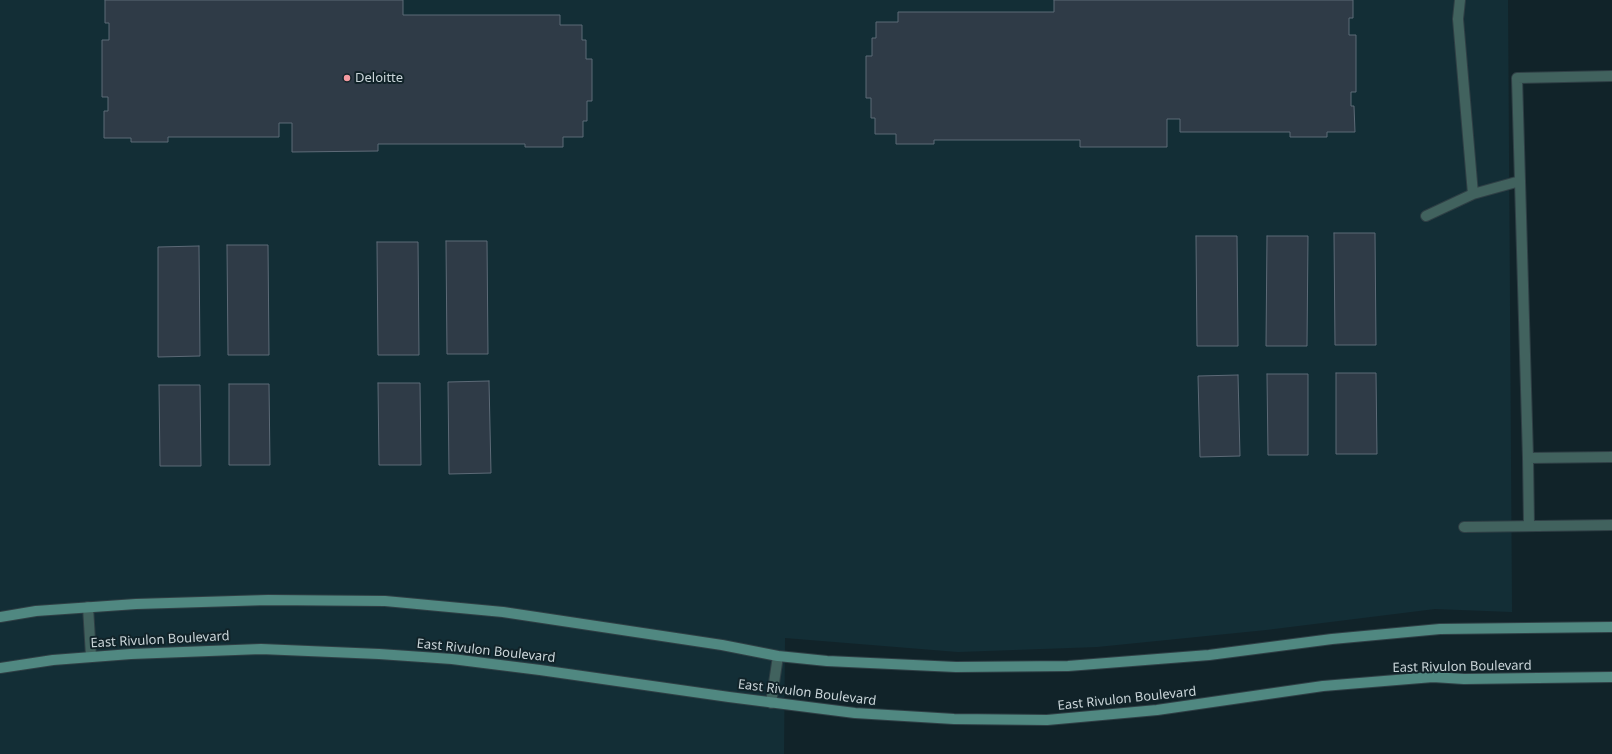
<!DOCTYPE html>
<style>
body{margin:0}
canvas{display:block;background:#112329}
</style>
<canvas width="1612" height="754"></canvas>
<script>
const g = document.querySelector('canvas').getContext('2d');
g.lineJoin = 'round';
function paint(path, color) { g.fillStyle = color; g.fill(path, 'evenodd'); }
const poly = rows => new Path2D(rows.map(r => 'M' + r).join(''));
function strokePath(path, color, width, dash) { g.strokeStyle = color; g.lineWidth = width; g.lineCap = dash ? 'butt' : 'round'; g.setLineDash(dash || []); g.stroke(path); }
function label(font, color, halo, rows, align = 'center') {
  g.font = font + ' "Noto Sans",sans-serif'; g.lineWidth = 4; g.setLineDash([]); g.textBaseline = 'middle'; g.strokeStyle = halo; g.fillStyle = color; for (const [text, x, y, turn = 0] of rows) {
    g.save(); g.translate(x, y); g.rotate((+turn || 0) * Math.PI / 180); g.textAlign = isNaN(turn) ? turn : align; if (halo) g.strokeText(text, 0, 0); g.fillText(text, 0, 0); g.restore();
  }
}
paint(poly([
 [0,0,1508,0,1512,612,1435,609,1266,630,1097,647,958,652,785,638,784,754,0,754]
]), '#132e36');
const building = poly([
 [105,0,403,0,403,15,560,15,560,25,582,25,582,40,586,40,586,59,592,59,592,101,587,101,587,121,583,121,583,137,563,137,563,147,525,147,525,144,378,144,378,151,292,152,292,123,279,123,279,137,168,137,168,142,131,142,131,138,104,138,104,111,108,111,108,97,102,97,102,40,109,40,109,23,105,23,105,0],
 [1054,0,1353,0,1353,18,1349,18,1349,35,1356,35,1356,92,1351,92,1351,106,1354,106,1355,132,1327,132,1327,137,1290,137,1290,132,1180,132,1180,119,1167,119,1167,147,1080,147,1080,140,934,140,934,144,896,144,896,134,875,134,875,118,871,118,871,98,866,98,866,56,872,56,872,38,876,38,876,22,898,22,898,12,1054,12,1054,0],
 [1334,233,1375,233,1376,345,1335,345,1334,233],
 [1196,236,1237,236,1238,346,1197,346,1196,236],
 [1267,236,1308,236,1307,346,1266,346,1267,236],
 [446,241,487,241,488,354,447,354,446,241],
 [377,242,418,242,419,355,378,355,377,242],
 [227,245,268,245,269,355,228,355,227,245],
 [199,246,200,356,158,357,158,247,199,246],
 [1336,373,1376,373,1377,454,1336,454,1336,373],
 [1267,374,1308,374,1308,455,1268,455,1267,374],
 [1238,375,1240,456,1200,457,1198,376,1238,375],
 [489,381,491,473,449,474,448,382,489,381],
 [378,383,420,383,421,465,379,465,378,383],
 [229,384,269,384,270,465,229,465,229,384],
 [159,385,200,385,201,466,160,466,159,385]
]);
paint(building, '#2f3b47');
strokePath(building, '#5d6a77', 1);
const lane = poly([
 [1460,0,1458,19,1473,194],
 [1426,216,1473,194,1520,181],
 [1528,458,1517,78,1612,76],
 [1529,526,1528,458,1612,457],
 [1464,527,1612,525],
 [88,607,91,656],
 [771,703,778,656]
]);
const secondary = poly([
 [0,617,36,611,136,604,268,600,385,601,503,612,722,645,778,656,827,661,956,667,1068,666,1209,655,1332,639,1440,629,1612,627],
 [0,668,53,660,131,654,261,649,379,654,452,659,540,670,729,697,855,713,954,719,1047,720,1157,710,1323,686,1433,677,1464,679,1612,677]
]);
strokePath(lane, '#2f3f45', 12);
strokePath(secondary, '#2f3f45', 12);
strokePath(lane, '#41625e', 10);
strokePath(secondary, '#508881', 10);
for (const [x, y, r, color] of [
 [347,78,4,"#f49aa0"]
]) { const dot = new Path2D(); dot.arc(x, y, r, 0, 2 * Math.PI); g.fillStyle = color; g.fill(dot); strokePath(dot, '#112329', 1.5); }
label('13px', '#cad5d9', '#112329', [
 ["Deloitte",355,78]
], 'left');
label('13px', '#cad5d9', '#112329', [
 ["East Rivulon Boulevard",160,640,-3],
 ["East Rivulon Boulevard",486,651,6],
 ["East Rivulon Boulevard",1462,667,-1],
 ["East Rivulon Boulevard",807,693,7],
 ["East Rivulon Boulevard",1127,699,-6]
]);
</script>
